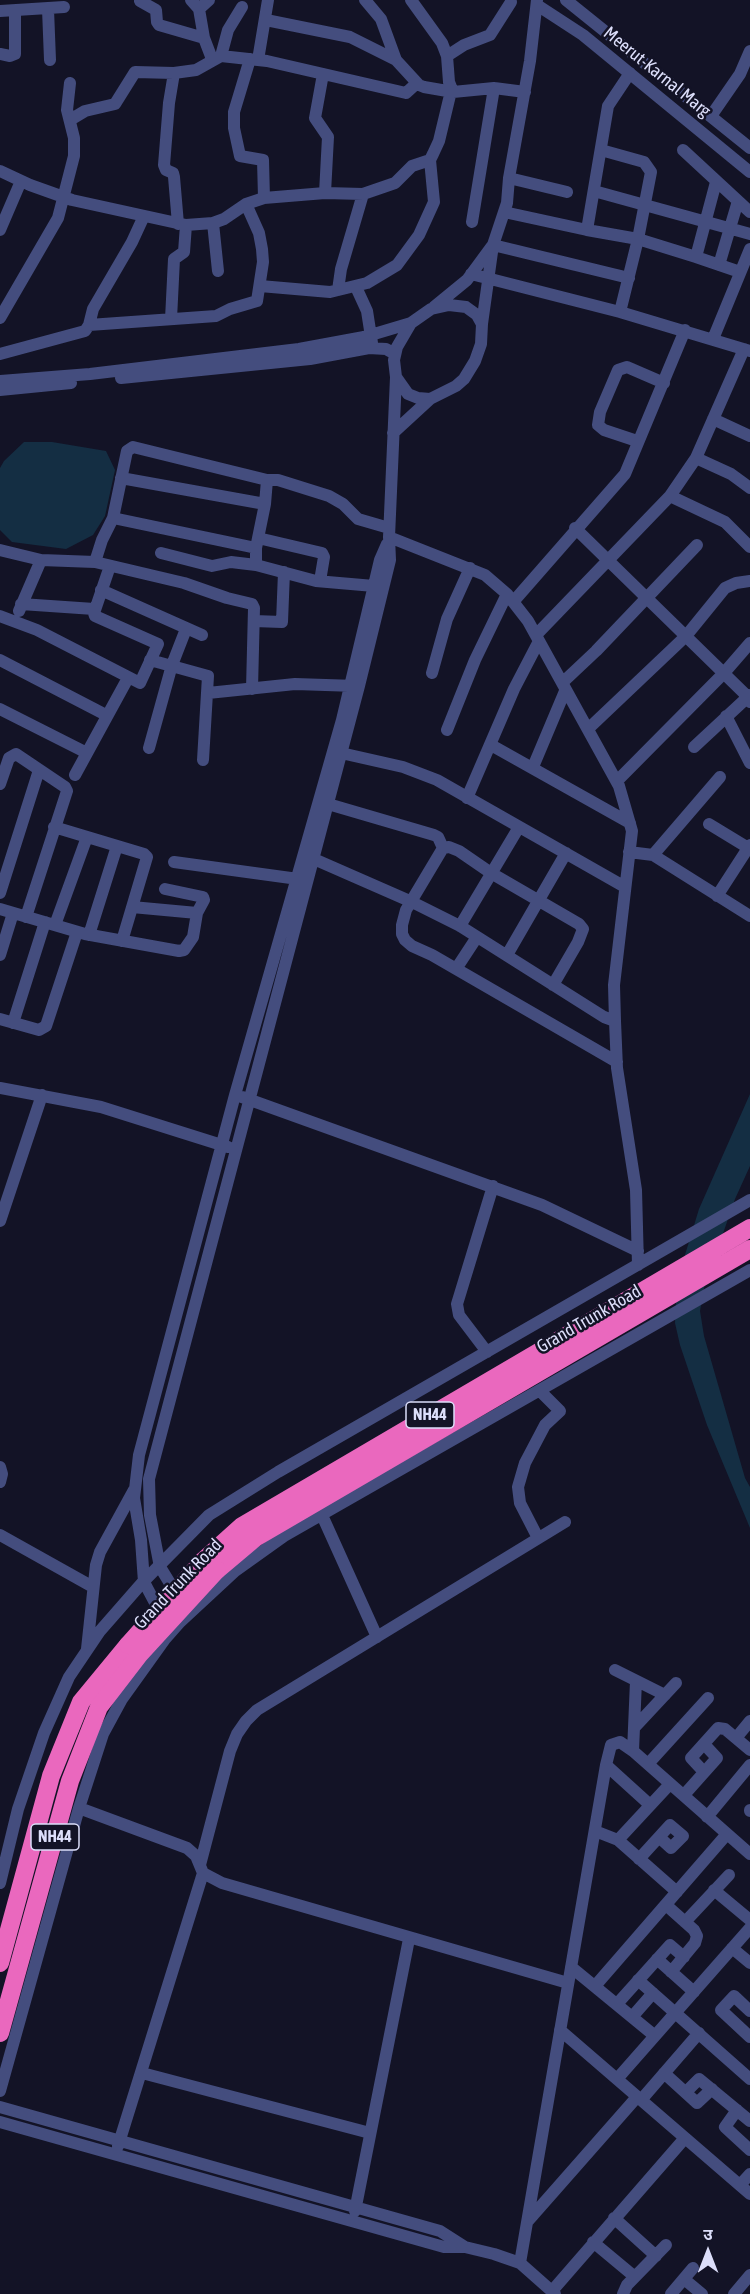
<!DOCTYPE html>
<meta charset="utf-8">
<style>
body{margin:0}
#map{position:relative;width:750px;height:2294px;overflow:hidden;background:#131326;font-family:"Asap Condensed","Noto Sans Devanagari",sans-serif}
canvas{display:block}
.north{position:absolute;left:678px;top:2222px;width:60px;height:60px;-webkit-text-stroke:4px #131326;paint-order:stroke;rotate:0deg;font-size:16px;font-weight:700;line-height:24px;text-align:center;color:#dcdefa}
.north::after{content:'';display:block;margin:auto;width:21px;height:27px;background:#dcdefa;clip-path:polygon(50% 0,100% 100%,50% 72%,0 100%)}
</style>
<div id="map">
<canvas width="750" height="2294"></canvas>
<div class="north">उ</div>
</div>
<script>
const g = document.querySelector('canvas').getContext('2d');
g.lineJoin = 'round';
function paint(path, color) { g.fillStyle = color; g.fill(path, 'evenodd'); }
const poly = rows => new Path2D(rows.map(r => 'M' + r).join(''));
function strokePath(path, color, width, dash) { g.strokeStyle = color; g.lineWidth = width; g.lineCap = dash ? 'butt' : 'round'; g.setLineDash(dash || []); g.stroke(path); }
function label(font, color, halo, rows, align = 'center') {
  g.font = font + ' "Asap Condensed",sans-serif'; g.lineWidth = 5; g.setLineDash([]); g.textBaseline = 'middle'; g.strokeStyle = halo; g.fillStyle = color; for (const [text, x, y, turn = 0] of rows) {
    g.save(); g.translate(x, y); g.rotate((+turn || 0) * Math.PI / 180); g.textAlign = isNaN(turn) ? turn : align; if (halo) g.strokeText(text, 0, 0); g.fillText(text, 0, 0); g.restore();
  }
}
paint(poly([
 [24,442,52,442,106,451,115,470,105,516,93,535,66,549,12,542,0,530,0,468,4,461],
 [750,1094,750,1166,735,1199,704,1288,700,1311,704,1336,745,1478,750,1487,750,1528,707,1425,680,1345,675,1323,677,1281,699,1209]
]), '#142e43');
strokePath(poly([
 [191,0,199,9,204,38,212,59],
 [365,0,381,19,396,60],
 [411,0,442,43,447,56,449,82,453,92],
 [566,0,750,148],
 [140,1,156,10,157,22,159,25,204,38],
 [537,5,583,35,750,172],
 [48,9,50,60],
 [199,9,209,0],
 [0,11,64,7],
 [266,20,350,37,396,60,419,85,424,87,453,92,494,88,525,92],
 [0,54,10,56,15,54,15,11],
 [221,56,228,30,242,7],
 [447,56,464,45,490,35,511,2],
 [250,59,234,112,234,128,240,156,263,160,264,198],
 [258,60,268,0],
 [174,73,169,103,164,165,166,170,173,173,174,177,178,224],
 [323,74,315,118,328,137,325,193],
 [711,116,740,74,750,51],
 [70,120,85,111,115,104,135,72,174,73,196,70,221,56,267,61,406,93,417,83],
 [601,150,644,162,651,172,638,239,620,312],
 [683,150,750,212],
 [0,171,30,185,72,200,186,225,213,223,224,219,246,204,264,198,325,193,363,194,395,183,412,166,430,160,433,154,439,141,451,91],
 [509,178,567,192],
 [716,182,696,257,740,272],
 [594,191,750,234],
 [504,212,587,230,608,106,630,73],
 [472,222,494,88],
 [213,223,218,271],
 [0,230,21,181],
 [587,230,638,239,696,257],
 [493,245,629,278],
 [719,265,738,201],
 [471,274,620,312,750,351],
 [260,286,330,292,367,283,397,265,419,235,434,202,430,160],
 [356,287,367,311,372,343],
 [338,290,341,269,363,194],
 [449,305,466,307,477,315,482,324,481,344,475,361,464,379,456,386,430,399,418,398,408,394,396,377,394,360,397,347,411,323,431,309,449,305],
 [434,307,467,280,492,246],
 [0,318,58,218,74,156,74,138,67,110,70,83],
 [171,319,174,259,184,252,186,225],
 [482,324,493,245,507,203,509,178,530,61,537,0],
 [89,325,216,316,230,309,257,301,263,262,262,249,259,233,246,204],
 [713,339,750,249],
 [0,354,85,331,89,325,93,309,132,242,144,216],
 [121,378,310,359,369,348,386,349,395,354],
 [0,381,90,374,299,349,364,337,411,323],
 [0,390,71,383],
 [713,419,750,436],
 [393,433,430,399],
 [637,441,604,430,598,425,600,412,618,370,627,367,664,383],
 [696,458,731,474,750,488],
 [121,478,265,504],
 [267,480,278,480,329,496,343,504,358,519,389,528],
 [670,496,725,522,750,547],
 [113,518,256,548],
 [575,528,747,696,750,702],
 [389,537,485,575,507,594,528,621,619,786,632,831,614,985,615,1021,617,1068,636,1190,638,1265],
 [258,538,322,553,324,557,320,581],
 [0,550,41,560,95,562,184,583,227,598,252,604,254,608,252,689],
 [161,553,212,566,231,562,256,565],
 [95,562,102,540,113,518,127,451,133,447,267,480,265,504,256,548,256,565,316,581,374,586],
 [101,590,202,635],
 [513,602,625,474,685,330],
 [21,604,94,609],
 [19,611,41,560],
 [0,616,37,630,140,683,158,644,95,616,94,613,110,566],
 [254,621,282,622,284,572],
 [536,635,670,496,696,458,744,349],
 [0,660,106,715],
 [150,660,208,676,203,760],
 [432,673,447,619,470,568],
 [562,683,596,651,697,545],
 [208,693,295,684,356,686],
 [0,709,87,753],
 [726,716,750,763],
 [588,729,686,636,725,588,736,583,750,581],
 [447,730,475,660,507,594],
 [491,745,630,823],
 [694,747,750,695],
 [149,748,172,665,186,629],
 [341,753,403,767,437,780,625,887],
 [533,767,565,691],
 [75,775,128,678],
 [617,781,724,673,750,643],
 [0,784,9,758,16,754,65,787,67,791,26,917],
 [467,798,514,689,539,641],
 [328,804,434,835,438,837,443,848],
 [709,824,750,849],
 [54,827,144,854,147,857,122,941],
 [629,852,653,855,750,916],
 [653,855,720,777],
 [307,856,412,902,460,926,604,1017,615,1021],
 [174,862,298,879],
 [0,893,39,770],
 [717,896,750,845],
 [132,907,197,913],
 [0,909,85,934,179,951,184,950,193,937,197,913,204,900,203,897,165,889],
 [55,925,87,837],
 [460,926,519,827],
 [89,935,117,846],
 [0,955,13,913],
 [507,955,566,853],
 [456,969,477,937],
 [553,985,578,942,583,929,579,924,491,873,459,851,449,847,443,848,406,910,402,925,402,934,405,940,412,946,432,955,617,1062],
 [0,1019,39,1030,46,1026,77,932],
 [13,1023,45,922],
 [0,1088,101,1107,228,1147],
 [242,1097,542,1205,638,1251],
 [0,1221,42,1095],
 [487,1352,459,1315,457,1304,493,1186],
 [0,1467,2,1474,0,1482],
 [321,1513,377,1637],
 [0,1535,93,1587],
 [538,1538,520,1503,518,1487,525,1463,545,1425,560,1411,540,1391],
 [179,1598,160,1567,150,1515,149,1479,359,686,390,560,389,537,396,377],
 [162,1616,144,1582,141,1540,134,1498,139,1455,235,1095,342,720,380,560,387,544],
 [87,1649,96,1565,100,1552,134,1490],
 [615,1670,665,1695],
 [634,1728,676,1683],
 [736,1738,750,1721],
 [633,1751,636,1681],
 [648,1764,708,1698],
 [606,1765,649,1804],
 [704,1772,691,1758,718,1728,725,1729,750,1750],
 [684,1795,717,1758,704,1744],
 [79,1808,187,1848,196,1856,203,1873,222,1883,568,1983],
 [750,1810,750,1811],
 [707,1817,750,1765],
 [595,1831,618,1840,677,1892],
 [618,1840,670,1784],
 [639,1859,670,1825,683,1836,671,1848,659,1837],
 [200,1865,230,1751,237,1734,246,1721,257,1710,565,1522],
 [0,1883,18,1809,44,1733,69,1677,100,1631,142,1583,209,1515,278,1472,750,1200],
 [714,1890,750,1920],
 [666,1905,694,1930,697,1936,695,1943,671,1972],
 [685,1922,729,1875],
 [732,1948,750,1963],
 [657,1959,694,1992],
 [571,1967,655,2036],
 [638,1980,750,2079],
 [595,1986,727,1834],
 [617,2004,670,1945,684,1957],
 [750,2011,734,1996,721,2010,750,2037],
 [632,2017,653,1993],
 [560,2030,750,2194],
 [142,2073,370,2133],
 [664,2073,697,2103,712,2089],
 [617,2079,750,1928],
 [0,2091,79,1808,103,1734,122,1699,165,1639,180,1622,235,1571,284,1536,750,1270],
 [686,2092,699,2079,750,2121],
 [641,2100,699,2033],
 [0,2107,440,2231,465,2247],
 [737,2110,725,2127,750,2150],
 [0,2122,444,2247,465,2247,494,2254,520,2263,555,2294],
 [118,2146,203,1873],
 [740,2185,750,2174],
 [355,2211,409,1939],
 [614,2218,656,2256],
 [527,2222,637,2097],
 [593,2242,635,2277],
 [520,2263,606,1765,611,1745,620,1742,633,1751,750,1854],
 [684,2279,702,2294],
 [552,2291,685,2138],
 [623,2294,627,2285,666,2245],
 [671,2294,693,2268],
 [734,2294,750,2275]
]), '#444d7e', 12);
strokePath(poly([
 [203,1561,242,1526,750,1228],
 [217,1570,255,1538,750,1249],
 [0,1963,51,1776,81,1702,128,1645]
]), '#ea68be', 18);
strokePath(poly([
 [128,1645,203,1561],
 [0,2033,70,1781,99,1707,139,1655,217,1570]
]), '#ea68be', 18);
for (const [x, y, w] of [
 [430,1415,48],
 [55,1837,48]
]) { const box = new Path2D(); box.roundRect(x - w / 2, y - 13, w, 26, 4.5); g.fillStyle = '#131326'; g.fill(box); strokePath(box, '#dcdefa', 1.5); }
label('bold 16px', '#dcdefa', null, [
 ["NH44",430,1415],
 ["NH44",55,1837]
]);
label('18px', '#dcdefa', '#131326', [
 ["Meerut-Karnal Marg",657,72,39],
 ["Grand Trunk Road",589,1319,-30],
 ["Grand Trunk Road",178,1584,-46]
]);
</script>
